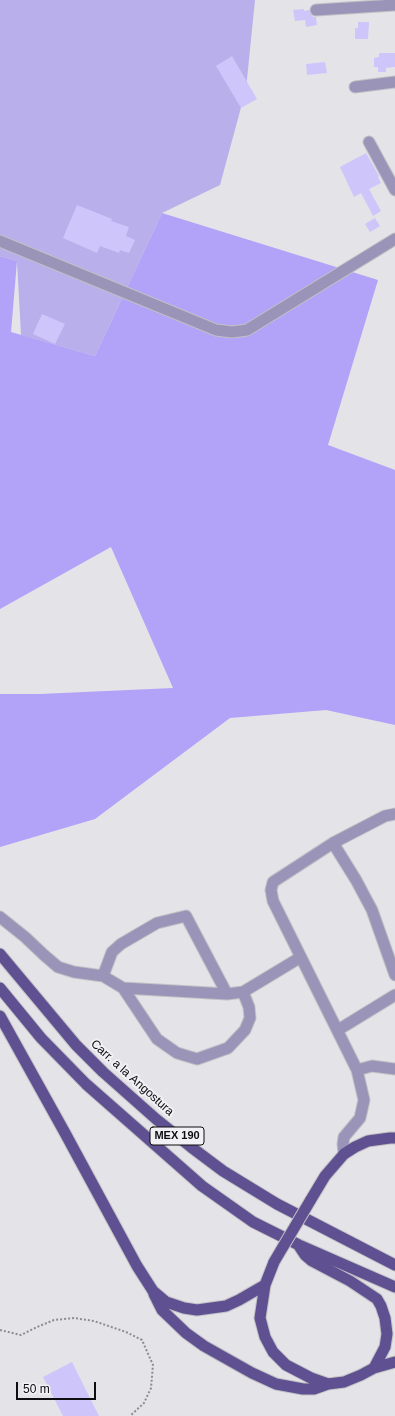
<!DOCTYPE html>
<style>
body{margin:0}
#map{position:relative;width:395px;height:1416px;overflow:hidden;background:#e4e3e8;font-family:Helvetica,sans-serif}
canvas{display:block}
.scale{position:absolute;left:16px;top:1382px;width:80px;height:18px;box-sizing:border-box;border:2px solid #0e0d0f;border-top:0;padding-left:5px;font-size:12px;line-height:14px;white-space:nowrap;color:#0e0d0f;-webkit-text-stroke:3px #f1f1f5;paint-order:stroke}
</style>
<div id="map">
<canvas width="395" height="1416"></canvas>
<div class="scale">50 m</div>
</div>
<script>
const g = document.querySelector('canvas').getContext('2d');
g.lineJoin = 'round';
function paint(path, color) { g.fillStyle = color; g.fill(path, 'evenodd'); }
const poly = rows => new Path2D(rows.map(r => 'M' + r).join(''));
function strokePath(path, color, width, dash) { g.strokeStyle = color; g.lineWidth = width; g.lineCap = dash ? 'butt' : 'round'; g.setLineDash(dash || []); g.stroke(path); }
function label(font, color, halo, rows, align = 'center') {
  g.font = font + ' Helvetica,sans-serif'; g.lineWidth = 4; g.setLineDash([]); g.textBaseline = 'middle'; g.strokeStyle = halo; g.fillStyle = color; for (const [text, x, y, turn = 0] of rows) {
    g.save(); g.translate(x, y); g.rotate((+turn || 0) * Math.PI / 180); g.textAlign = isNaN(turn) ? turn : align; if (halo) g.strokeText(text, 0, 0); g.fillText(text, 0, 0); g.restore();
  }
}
paint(poly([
 [0,0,255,0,246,89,220,185,162,213,95,356,21,335,17,261,0,256]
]), '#b9afeb');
paint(poly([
 [162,213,378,280,328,445,395,470,395,725,326,710,230,718,95,819,0,847,0,694,40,694,173,688,111,547,0,609,0,256,17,261,11,332,95,356]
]), '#b2a2f8');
paint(poly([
 [304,9,304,11,309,10,313,17,316,17,317,25,306,27,305,20,295,21,293,10],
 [358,22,369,22,368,39,355,39,355,28,358,28],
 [379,53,395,53,395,67,386,68,386,72,378,72,378,67,374,67,374,58,379,57],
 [232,56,257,99,241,108,216,66],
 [325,62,327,73,307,75,306,64],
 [366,153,379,176,378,177,381,183,369,189,381,211,373,216,361,193,354,197,340,167],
 [77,205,112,219,111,221,129,227,126,236,135,240,129,253,120,250,119,253,100,246,97,253,63,238],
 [375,218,380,226,370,232,365,224],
 [42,314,65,324,55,344,33,334],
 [72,1362,99,1416,63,1416,43,1377]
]), '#cec6fa');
const minor = poly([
 [316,10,395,5],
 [355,87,395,82],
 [369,142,395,190],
 [0,241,216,330,232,332,247,330,395,239],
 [333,843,356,880,372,910,395,975],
 [0,917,25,937,44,955,58,967,74,972,103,976,123,988,227,994,243,992,301,957],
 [103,976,112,952,121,944,157,923,186,916,227,994],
 [123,988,157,1039,177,1053,197,1059,228,1048,245,1030,250,1018,249,1007,243,992],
 [338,1030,395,995],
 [357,1070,372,1066,395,1069],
 [344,1154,343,1144,344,1137,360,1118,364,1100,357,1070,273,901,271,890,273,882,333,843,385,816,395,814]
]);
const primary = poly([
 [0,954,76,1045,103,1072,156,1119,191,1147,223,1171,277,1204,395,1265],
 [0,988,41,1038,86,1084,202,1186,253,1222,299,1245,395,1287],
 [0,1016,65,1133,137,1266,153,1291,166,1302,184,1308,197,1310,226,1306,239,1300,265,1285],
 [310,1201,325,1176,344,1154,355,1147,368,1141,390,1138,395,1138],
 [299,1246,305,1255,312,1261,350,1281,377,1299,381,1306,385,1318,387,1334,385,1347,374,1368],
 [274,1262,265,1285,260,1318,265,1337,273,1352,286,1365,311,1378,328,1384,344,1382,361,1375,374,1368,395,1362],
 [154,1294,162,1310,186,1333,204,1346,252,1373,276,1384,303,1389,314,1389,328,1384]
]);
strokePath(minor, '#c2c1c5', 13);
strokePath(primary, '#c2c1c5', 13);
strokePath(poly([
 [0,1330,21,1335,37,1327,54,1320,74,1318,94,1321,126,1332,142,1340,153,1365,151,1388,144,1403,130,1416]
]), '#8d8c90', 2, [2, 2]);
strokePath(minor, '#9a94b9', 11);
strokePath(primary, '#5e5091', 11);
const primaryBridge = poly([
 [274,1262,310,1201]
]);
strokePath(primaryBridge, '#c2c1c5', 13, []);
strokePath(primaryBridge, '#5e5091', 11);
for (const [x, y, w] of [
 [177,1136,54]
]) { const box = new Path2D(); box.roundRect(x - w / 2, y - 9, w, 18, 3); g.fillStyle = '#f1f1f5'; g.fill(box); strokePath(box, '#0e0d0f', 1); }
label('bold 11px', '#0e0d0f', null, [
 ["MEX 190",177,1136]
]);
label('12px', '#0e0d0f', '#f1f1f5', [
 ["Carr. a la Angostura",132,1078,42]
]);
</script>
